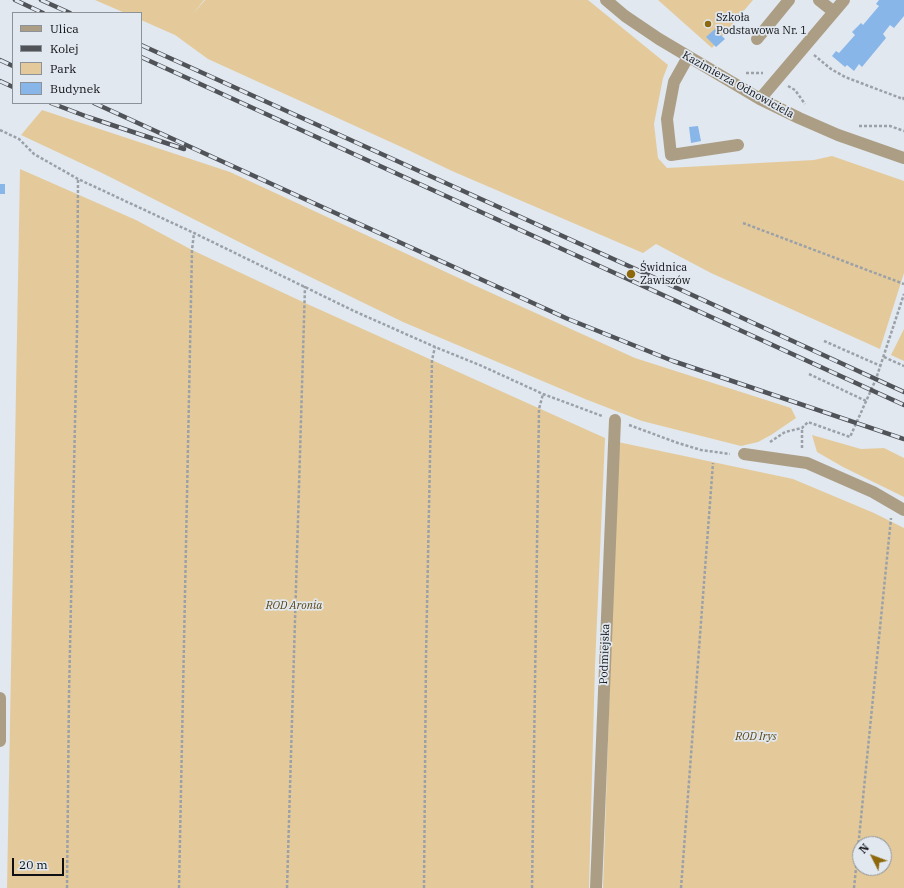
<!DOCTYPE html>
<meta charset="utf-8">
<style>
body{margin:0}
#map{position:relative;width:904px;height:888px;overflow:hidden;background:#e1e8f0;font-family:"IBM Plex Serif",serif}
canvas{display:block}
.legend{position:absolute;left:12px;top:12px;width:130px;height:92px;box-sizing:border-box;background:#e1e8f0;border:1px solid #8d9298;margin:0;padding:5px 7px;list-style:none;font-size:12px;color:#0e1013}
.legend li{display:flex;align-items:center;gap:8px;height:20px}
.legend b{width:20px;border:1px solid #8d9298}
.north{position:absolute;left:852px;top:836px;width:40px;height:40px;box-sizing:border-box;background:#e1e8f0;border:1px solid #8d9298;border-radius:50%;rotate:312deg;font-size:11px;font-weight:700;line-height:16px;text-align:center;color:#0e1013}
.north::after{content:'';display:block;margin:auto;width:14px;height:18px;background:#8e680c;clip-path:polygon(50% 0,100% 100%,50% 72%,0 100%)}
.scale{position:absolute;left:12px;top:858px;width:52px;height:18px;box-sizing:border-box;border:2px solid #0e1013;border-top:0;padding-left:5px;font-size:12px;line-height:14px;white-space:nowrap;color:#0e1013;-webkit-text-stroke:3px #e1e8f0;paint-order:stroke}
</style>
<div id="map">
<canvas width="904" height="888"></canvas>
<ul class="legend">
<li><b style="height:5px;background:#ac9e85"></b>Ulica</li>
<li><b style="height:5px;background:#505358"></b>Kolej</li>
<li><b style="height:11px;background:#e4ca9b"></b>Park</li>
<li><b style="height:11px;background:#88b6e8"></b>Budynek</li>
</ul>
<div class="north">N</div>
<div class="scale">20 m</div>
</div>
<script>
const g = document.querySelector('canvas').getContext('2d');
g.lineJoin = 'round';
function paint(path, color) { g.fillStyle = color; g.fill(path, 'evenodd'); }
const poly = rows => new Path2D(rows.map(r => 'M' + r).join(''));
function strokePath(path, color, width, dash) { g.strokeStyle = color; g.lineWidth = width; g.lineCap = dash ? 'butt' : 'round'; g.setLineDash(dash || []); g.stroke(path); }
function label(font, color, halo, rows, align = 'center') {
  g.font = font + ' "IBM Plex Serif",serif'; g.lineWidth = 3.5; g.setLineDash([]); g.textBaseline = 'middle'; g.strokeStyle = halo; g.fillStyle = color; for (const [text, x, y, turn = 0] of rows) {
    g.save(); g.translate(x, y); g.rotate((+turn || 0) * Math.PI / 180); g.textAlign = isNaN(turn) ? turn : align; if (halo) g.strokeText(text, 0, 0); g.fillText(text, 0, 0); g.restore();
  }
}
paint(poly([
 [95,0,204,0,193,14,205,0,588,0,668,65,663,78,654,124,658,158,667,168,814,160,832,156,904,181,904,273,880,349,711,273,656,244,643,253,452,171,408,150,208,59,175,35,141,20,141,13,125,13],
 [658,0,753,0,712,48],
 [42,110,230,172,476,286,635,358,791,408,796,418,771,435,758,442,741,446,642,421,585,399,403,322,263,254,102,173,21,135],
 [20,169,136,220,192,250,305,303,605,438,595,666,589,888,7,888],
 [904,329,904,361,891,355],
 [812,435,861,449,884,448,904,458,904,497,843,467,817,452],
 [618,442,793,479,874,513,904,528,904,888,603,888],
 [860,844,884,844,884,868,860,868]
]), '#e4ca9b');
paint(poly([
 [879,0,904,0,904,16,894,28,890,25,883,34,886,38,862,67,859,64,854,71,847,65,845,67,832,56,836,51,839,53,855,35,852,32,861,23,863,25,879,6,876,4],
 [715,29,725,39,716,47,706,37],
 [698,126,701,141,691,143,689,127],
 [0,184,5,184,5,194,0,194]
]), '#88b6e8');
strokePath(poly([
 [814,55,831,69,845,77,903,99,904,97],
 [746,73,763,73],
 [788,86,795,90,805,104],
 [859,126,890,126,904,131],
 [0,130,19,139,34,154,78,179,194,233,354,311,435,347,482,366,543,394,602,416],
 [743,223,904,284],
 [824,341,881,366],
 [884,357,904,366],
 [809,374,866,401],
 [629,425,678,443,701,450,730,454],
 [770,442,785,432,802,428,808,422,850,437,876,379,904,294],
 [802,448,802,428],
 [67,888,69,694,77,332,78,179],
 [179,888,192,250,194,233],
 [287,888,305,286],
 [424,888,426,656,432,360,435,347],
 [532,888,539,409,543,394],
 [681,888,713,463],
 [854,888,891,518]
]), '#9ba1a7', 2.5, [3, 2]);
strokePath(poly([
 [606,0,625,16,659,39,760,99,799,118,838,135,904,158],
 [819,0,834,12],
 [757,39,789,0],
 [688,57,674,82,667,119,671,155,738,145],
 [760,99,844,0],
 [744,454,807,463,873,492,904,510],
 [0,698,0,741],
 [596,888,615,420]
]), '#ac9e85', 12);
const rail = poly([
 [15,0,43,13],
 [41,0,70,13],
 [141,45,642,272,904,392],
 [141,57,904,405],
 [0,60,13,66],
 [0,81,13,87],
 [51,103,88,117,184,149],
 [94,103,568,319,673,361,904,439]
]);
strokePath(rail, '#505358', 4.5);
strokePath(rail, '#e1e8f0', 3, [9]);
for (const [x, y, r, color] of [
 [708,24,4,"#8e680c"],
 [631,274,5,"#8e680c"]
]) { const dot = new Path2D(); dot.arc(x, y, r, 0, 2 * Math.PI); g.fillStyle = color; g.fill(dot); strokePath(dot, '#e1e8f0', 1.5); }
label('11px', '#0e1013', '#e1e8f0', [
 ["Szkoła",716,18],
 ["Podstawowa Nr. 1",716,31],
 ["Świdnica",640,268],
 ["Zawiszów",640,281]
], 'left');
label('11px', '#0e1013', '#e1e8f0', [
 ["Kazimierza Odnowiciela",738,85,29],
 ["Podmiejska",605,654,-88]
]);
label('italic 11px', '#584211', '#e1e8f0', [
 ["ROD Aronia",294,606],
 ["ROD Irys",756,737]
]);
</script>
